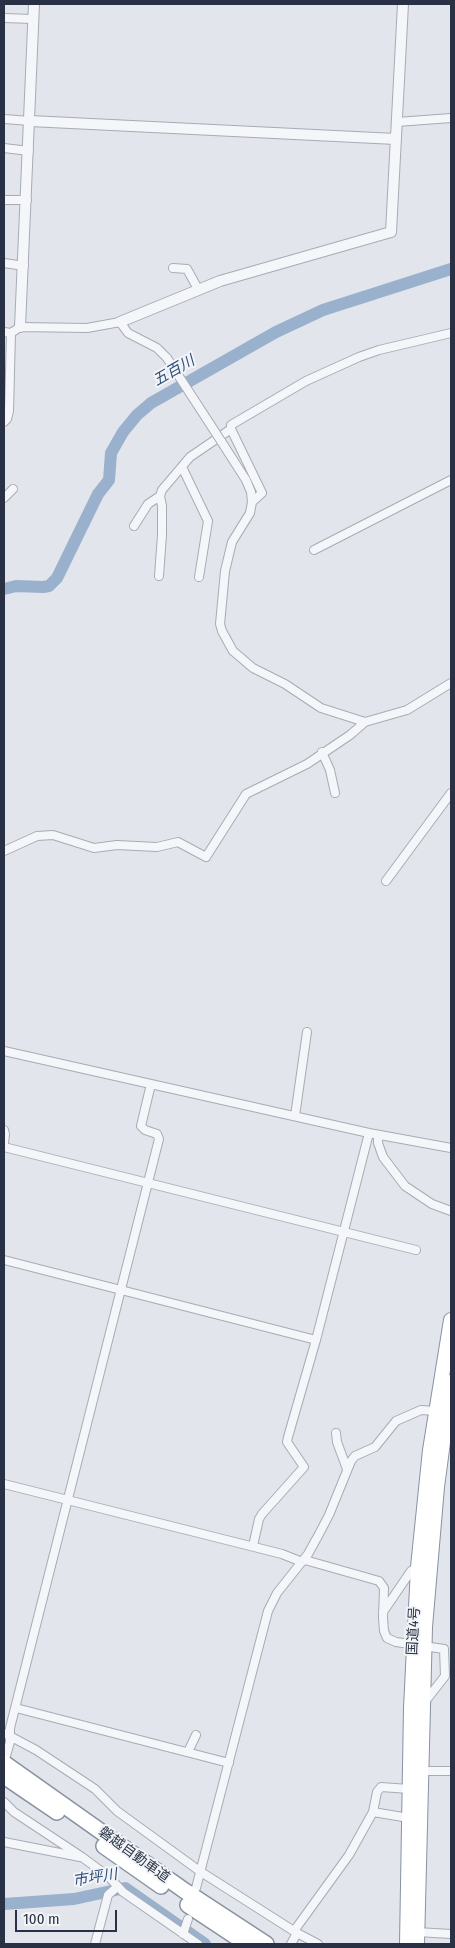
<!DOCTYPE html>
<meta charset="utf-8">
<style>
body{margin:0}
#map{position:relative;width:455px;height:1948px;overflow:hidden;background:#e2e5eb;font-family:"Fira Sans Condensed",sans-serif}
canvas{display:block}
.frame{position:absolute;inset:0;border:5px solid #283244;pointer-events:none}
.scale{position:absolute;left:15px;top:1910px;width:102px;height:22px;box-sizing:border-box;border:2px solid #283244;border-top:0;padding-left:6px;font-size:15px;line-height:18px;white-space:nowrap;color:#283244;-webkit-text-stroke:4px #f2f4f8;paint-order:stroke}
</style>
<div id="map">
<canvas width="455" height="1948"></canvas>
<div class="frame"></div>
<div class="scale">100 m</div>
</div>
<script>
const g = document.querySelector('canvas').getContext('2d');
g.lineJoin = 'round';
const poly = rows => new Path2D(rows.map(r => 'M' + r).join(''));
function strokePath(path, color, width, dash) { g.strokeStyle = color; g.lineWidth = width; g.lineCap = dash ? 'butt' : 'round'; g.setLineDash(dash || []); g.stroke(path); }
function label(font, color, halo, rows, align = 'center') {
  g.font = font + ' "Fira Sans Condensed","Noto Sans JP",sans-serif'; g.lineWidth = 4; g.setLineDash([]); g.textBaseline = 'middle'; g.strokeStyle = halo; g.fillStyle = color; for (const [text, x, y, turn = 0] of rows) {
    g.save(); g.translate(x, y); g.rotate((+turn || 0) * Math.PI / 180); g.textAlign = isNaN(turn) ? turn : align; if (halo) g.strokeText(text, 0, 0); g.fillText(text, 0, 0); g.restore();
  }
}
strokePath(poly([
 [4,589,16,586,43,587,49,586,57,578,98,494,109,480,111,453,123,432,137,415,151,403,276,332,323,310,451,269],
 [4,1904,74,1899,125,1888,205,1944]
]), '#9ab1cd', 12);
const minor = poly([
 [4,18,33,19],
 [4,119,30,121],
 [397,122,451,118],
 [4,148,29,151],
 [4,200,27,200],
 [4,263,24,266],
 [173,268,187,269,198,289],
 [4,332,11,333,20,327,87,328,120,322,128,333,157,348,167,358],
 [4,422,7,419,9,411,11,333],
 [221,441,246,480,251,492,252,502,250,513,232,542,225,571,220,624,222,631,233,651,253,668,285,684,321,708,365,722,407,710,451,683],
 [182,467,208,521,199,577],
 [4,498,13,489],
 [252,502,262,493,231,429,231,425,306,381,359,357,379,350,451,333],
 [134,526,148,504,160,496],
 [314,550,451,480],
 [159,576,162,535,162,506,160,496,162,490,190,457,231,429],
 [322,752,330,770,335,793],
 [4,851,37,836,53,835,94,848,117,845,157,847,178,842,206,857,246,794,307,764,350,735,365,722],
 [386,881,451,793],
 [4,1051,369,1133,451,1148],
 [295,1116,307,1032],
 [4,1130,5,1134,4,1143],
 [378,1135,378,1143,383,1157,405,1186,432,1204,451,1211],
 [4,1147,416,1250],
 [4,1260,316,1340],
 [336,1433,337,1442,347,1469],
 [4,1484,282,1554,302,1562,306,1560,312,1562,379,1581,384,1588,383,1618,384,1631,387,1638,396,1642,444,1649,445,1676,424,1703],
 [253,1546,259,1519,262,1514,304,1467,287,1442,288,1437,316,1340,369,1133],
 [383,1612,411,1571,418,1567],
 [16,1708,229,1763],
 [4,1733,36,1750,95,1789,117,1811,201,1872,297,1933,318,1944],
 [188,1752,196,1735],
 [6,1756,10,1742,10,1728,159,1139,157,1134,145,1130,141,1126,151,1084],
 [421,1771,451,1771],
 [4,1802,14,1812,82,1857,109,1877,123,1892,198,1944],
 [373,1812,377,1792,381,1787,409,1789],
 [4,1842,80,1857],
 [196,1888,268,1611,277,1593,308,1554,318,1536,329,1515,351,1461,355,1456,375,1447,396,1421,421,1410,436,1411],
 [294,1931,349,1855,373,1812,409,1818],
 [417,1932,451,1934],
 [183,1934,188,1919],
 [95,1944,108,1895,117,1887],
 [291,1944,297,1933]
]);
const tertiary = poly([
 [30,121,396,139],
 [120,322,220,281,391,232,403,4],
 [20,327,34,4]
]);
const trunk = poly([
 [407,1944,411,1708,418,1567,430,1450,451,1320],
 [417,1944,425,1627,437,1487,451,1382]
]);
const motorway = poly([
 [4,1763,185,1891,266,1944],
 [4,1776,57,1812],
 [104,1846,161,1886],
 [188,1905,247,1944]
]);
strokePath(minor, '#a6acb6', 10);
strokePath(tertiary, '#a6acb6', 12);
strokePath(trunk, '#8892a3', 16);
strokePath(motorway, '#8892a3', 18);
strokePath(minor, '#f5f6f9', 8);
strokePath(tertiary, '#f5f6f9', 10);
strokePath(trunk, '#fff', 14);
strokePath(motorway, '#fff', 15);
const minorBridge = poly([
 [167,358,221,441]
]);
strokePath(minorBridge, '#a6acb6', 10, []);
strokePath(minorBridge, '#f5f6f9', 8);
label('14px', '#283244', '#f2f4f8', [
 ["国道4号",414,1631,-87],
 ["磐越自動車道",134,1855,36]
]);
label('italic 15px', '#2f4f7b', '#f2f4f8', [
 ["五百川",174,371,-30],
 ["市坪川",95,1878,-9]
]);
</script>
